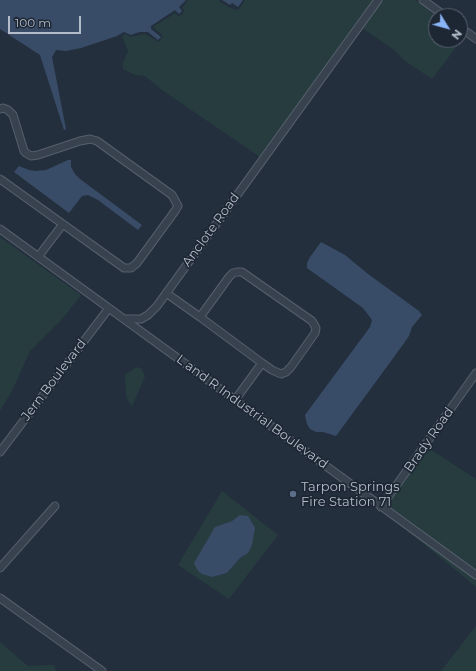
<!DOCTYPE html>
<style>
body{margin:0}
#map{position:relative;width:476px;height:671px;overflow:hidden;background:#242f3e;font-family:Montserrat,sans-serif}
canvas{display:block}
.north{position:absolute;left:428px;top:8px;width:40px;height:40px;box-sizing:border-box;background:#1d2633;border:1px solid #59626f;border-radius:50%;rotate:127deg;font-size:11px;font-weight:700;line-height:16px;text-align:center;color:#b4bcc9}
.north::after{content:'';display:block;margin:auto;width:14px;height:18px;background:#8ab4f8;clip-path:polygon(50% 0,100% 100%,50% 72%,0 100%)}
.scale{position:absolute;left:8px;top:16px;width:73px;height:18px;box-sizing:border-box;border:2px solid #b4bcc9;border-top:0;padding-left:5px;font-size:12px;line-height:14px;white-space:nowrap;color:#b4bcc9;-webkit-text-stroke:3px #1d2633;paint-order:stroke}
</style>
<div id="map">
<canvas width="476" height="671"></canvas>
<div class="north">N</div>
<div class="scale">100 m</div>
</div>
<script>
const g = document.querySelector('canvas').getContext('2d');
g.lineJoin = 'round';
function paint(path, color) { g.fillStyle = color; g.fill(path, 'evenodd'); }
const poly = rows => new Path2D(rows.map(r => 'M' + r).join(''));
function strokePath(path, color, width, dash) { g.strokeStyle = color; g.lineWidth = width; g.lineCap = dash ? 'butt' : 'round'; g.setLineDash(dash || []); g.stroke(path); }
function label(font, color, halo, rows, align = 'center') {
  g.font = font + ' Montserrat,sans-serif'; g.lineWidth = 3.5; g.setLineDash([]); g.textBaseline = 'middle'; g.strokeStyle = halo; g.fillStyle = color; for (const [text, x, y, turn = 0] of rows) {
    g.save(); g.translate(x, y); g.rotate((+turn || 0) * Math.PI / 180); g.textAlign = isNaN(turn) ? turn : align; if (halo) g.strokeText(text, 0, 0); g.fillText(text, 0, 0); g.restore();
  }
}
paint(poly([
 [188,0,218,0,228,7,235,10,239,9,245,0,374,0,260,157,162,90,145,76,135,75,123,69,123,63,128,51,122,36,125,34,131,37,145,34,159,42,163,36,153,27,175,13,178,16,181,15,185,11,182,8],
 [381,0,416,0,436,16,436,40,460,40,460,34,464,37,432,79,405,61,394,50,362,28],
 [0,237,81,295,64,317,30,351,12,391,0,411],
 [136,367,142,369,145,377,132,406,128,401,126,394,125,375],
 [427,447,476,479,476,572,385,506],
 [222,491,278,535,229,599,178,565],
 [235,519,251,544,244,556,240,558,227,573,212,577,232,521],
 [381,509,476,578,476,587],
 [476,626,476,671,441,671],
 [0,642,28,666,54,665,56,671,0,671]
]), '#263c3f');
paint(poly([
 [0,0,186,0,179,7,182,11,179,14,175,10,151,26,151,29,161,37,158,40,148,32,139,32,131,35,124,32,117,36,81,48,66,51,56,50,52,57,66,129,64,130,40,55,0,29],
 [222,0,243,0,238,7,232,3,230,5],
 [68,160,71,160,71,167,75,174,80,179,142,225,138,230,98,200,88,195,82,196,69,213,14,172,19,166,29,170,36,171,46,170],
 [321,242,345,255,368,274,419,311,422,315,412,327,409,336,394,357,336,436,323,432,316,432,310,429,307,424,305,415,370,327,372,320,363,308,307,268,307,263,310,257],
 [240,515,248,516,255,528,252,545,248,553,240,558,227,573,212,577,202,574,198,571,194,563,215,527,232,521]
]), '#394c67');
const minor = poly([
 [423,0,445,16],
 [460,27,476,39],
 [0,109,3,108,8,110,13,115,24,151,26,153,31,156,38,155,80,141,90,139,97,141,172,195,178,206,175,211,137,263,131,268,124,268,0,179],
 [0,229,476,575],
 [38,257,63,224],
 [166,293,200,317,229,277,233,273,237,272,242,272,312,321,316,328,315,333,291,367,286,372,281,374,272,370,262,363,200,317],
 [125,319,141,319,148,315,157,306,378,0],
 [235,400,262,363],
 [0,452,109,308],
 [381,507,476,373],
 [0,568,55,506],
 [0,598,102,671]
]);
strokePath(minor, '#565f6c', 9);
strokePath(minor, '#38414e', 7);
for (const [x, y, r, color] of [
 [293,494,4,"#5c6f8a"]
]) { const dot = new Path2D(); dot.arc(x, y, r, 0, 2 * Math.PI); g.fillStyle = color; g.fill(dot); strokePath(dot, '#1d2633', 1.5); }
label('13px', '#b4bcc9', '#1d2633', [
 ["Anclote Road",211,230,-54],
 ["Jern Boulevard",54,380,-53],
 ["L and R Industrial Boulevard",252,412,36],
 ["Brady Road",429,440,-55]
]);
label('13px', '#b4bcc9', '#1d2633', [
 ["Tarpon Springs",301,487],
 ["Fire Station 71",301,502]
], 'left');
</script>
